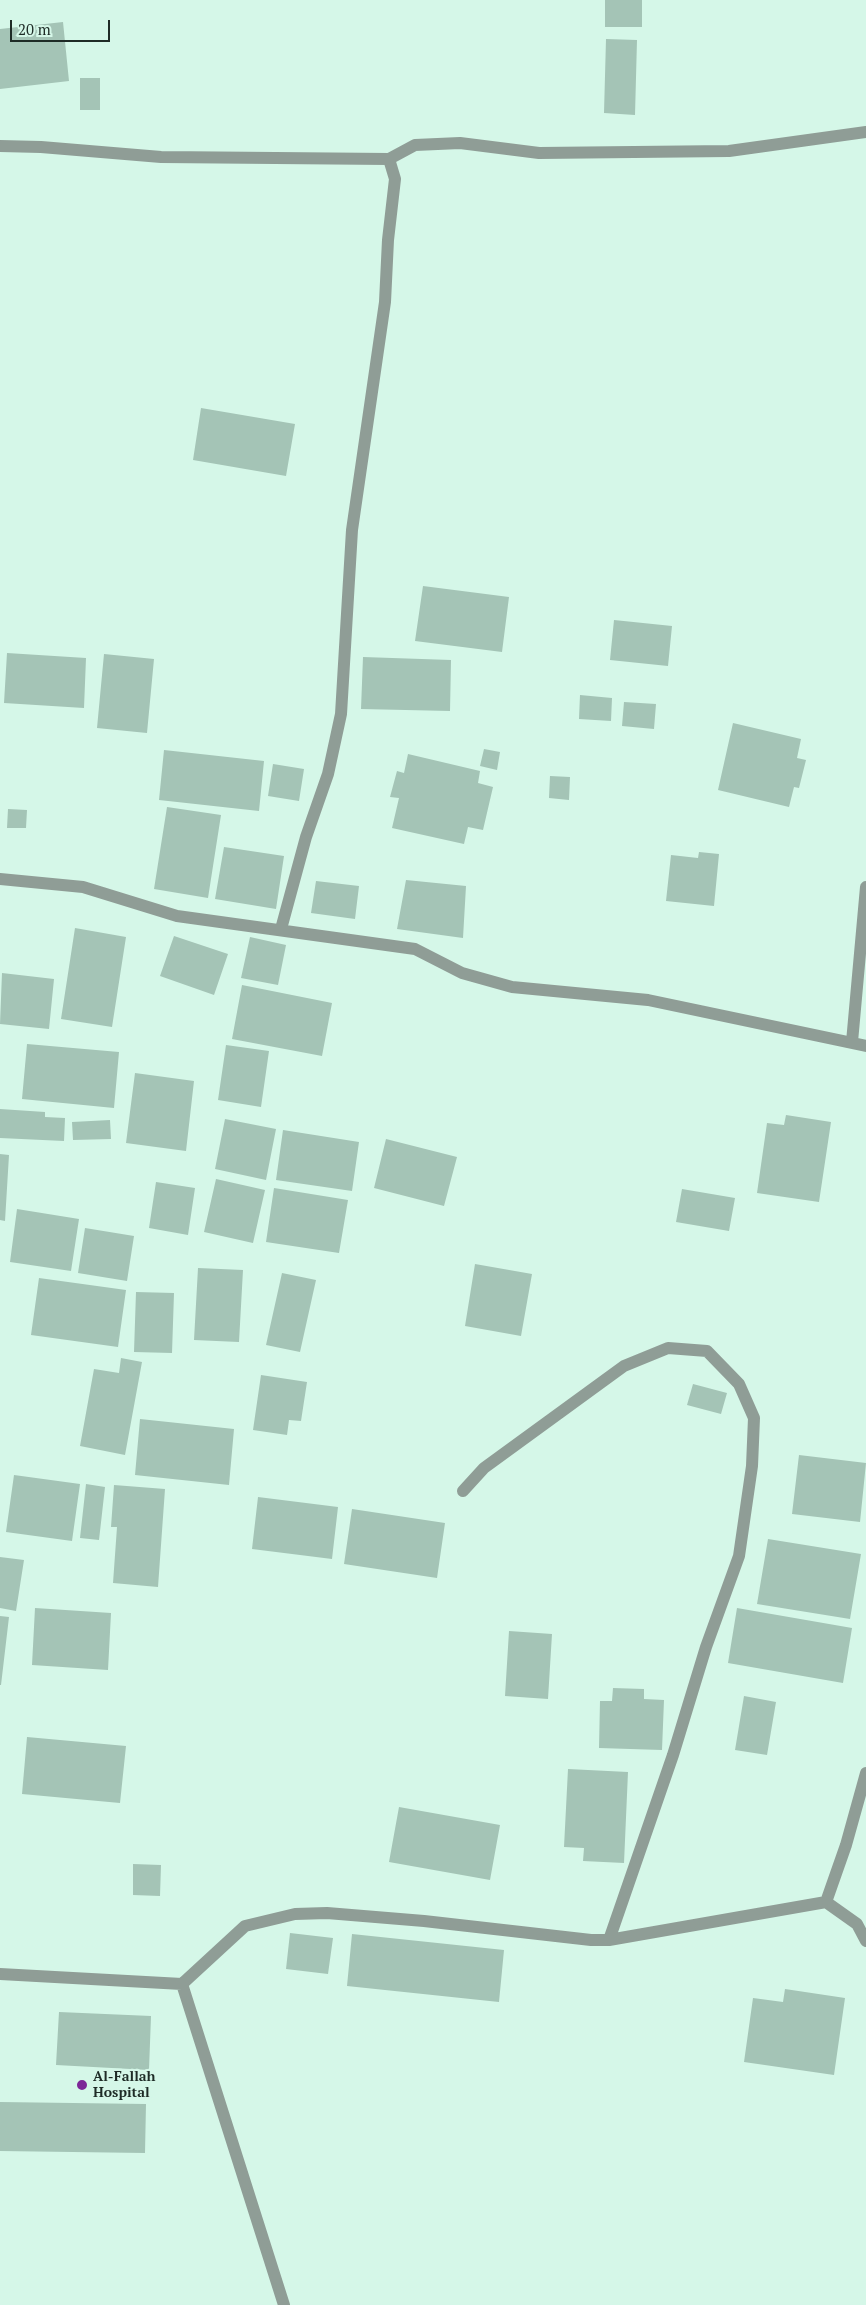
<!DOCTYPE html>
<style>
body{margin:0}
#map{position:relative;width:866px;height:2305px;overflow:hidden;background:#d5f7e8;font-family:"PT Serif",serif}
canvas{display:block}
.scale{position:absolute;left:10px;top:20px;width:100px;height:22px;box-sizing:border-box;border:2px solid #1e2b26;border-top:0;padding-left:6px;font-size:15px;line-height:18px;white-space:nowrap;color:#1e2b26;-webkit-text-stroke:4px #d5f7e8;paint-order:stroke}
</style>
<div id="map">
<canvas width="866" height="2305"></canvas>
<div class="scale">20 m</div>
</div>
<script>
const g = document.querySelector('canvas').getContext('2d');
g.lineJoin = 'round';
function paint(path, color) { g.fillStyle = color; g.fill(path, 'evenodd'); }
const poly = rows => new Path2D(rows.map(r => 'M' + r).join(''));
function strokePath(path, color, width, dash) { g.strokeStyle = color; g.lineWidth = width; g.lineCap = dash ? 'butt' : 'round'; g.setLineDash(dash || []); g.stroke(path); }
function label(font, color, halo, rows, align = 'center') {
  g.font = font + ' "PT Serif",serif'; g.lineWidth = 4.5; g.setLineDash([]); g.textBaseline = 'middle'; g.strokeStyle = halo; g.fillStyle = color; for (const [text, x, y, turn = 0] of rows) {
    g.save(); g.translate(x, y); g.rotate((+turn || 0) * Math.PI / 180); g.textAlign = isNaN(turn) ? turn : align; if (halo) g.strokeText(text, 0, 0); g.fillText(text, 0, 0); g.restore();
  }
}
paint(poly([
 [605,0,642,0,642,27,605,27],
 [63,22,69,81,0,89,0,29],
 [606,39,637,40,635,115,604,113],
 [80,78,100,78,100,110,80,110],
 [201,408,295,424,286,476,193,460],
 [423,586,509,597,502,652,415,641],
 [614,620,672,626,668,666,610,660],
 [7,653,86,658,84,708,4,703],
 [104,654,154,659,147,733,97,728],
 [363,657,451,660,450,711,361,709],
 [580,695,612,698,611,721,579,719],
 [624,702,656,704,654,729,622,726],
 [733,723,801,739,797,758,806,760,799,788,794,787,789,807,718,790],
 [484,749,500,752,497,770,480,766],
 [164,750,264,761,259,811,159,800],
 [408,754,480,771,478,783,493,787,483,830,468,827,464,844,392,828,399,798,390,797,397,771,404,773],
 [273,764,304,769,299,801,268,796],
 [550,776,570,777,569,800,549,798],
 [167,807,221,815,208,898,154,889],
 [8,809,27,810,26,828,7,828],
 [224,847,284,856,276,909,215,899],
 [699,852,719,854,714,906,666,901,671,855,698,858],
 [406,880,466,886,463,938,397,929],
 [316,881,359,886,355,919,311,913],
 [75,928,126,937,112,1027,61,1019],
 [174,936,228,954,214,995,160,976],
 [250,937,286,945,278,985,241,978],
 [2,973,54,979,49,1029,0,1024],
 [242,985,332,1003,322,1056,232,1039],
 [27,1044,119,1052,114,1108,22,1099],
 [226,1045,269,1051,261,1107,218,1100],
 [135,1073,194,1081,186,1151,126,1143],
 [0,1109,45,1112,45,1117,65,1118,64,1141,0,1138],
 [786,1115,831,1122,819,1202,757,1193,767,1123,784,1125],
 [225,1119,276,1129,266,1180,215,1169],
 [110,1120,111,1139,73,1140,72,1122],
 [283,1130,359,1142,352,1191,276,1180],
 [386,1139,457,1157,444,1206,374,1188],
 [0,1154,9,1155,5,1221,0,1220],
 [216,1179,265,1190,253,1243,204,1232],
 [156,1182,195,1188,188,1235,149,1228],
 [274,1188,348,1200,339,1253,266,1242],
 [682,1189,735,1198,729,1231,676,1222],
 [17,1209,79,1219,71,1271,10,1262],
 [85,1228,134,1236,127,1281,78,1273],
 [475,1264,532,1274,521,1336,465,1326],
 [198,1268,243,1270,239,1342,194,1340],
 [282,1273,316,1280,300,1352,266,1345],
 [39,1278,126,1290,118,1347,31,1335],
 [136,1292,174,1293,172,1353,134,1352],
 [121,1358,142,1362,125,1455,80,1446,94,1369,119,1373],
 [261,1375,307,1382,301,1421,289,1420,287,1435,253,1430],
 [693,1384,727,1393,721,1414,687,1405],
 [140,1419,234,1429,229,1485,135,1475],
 [799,1455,866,1463,860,1522,792,1514],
 [14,1475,80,1484,72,1541,6,1532],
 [86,1484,105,1487,99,1540,80,1538],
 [114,1485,165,1489,158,1587,113,1583,117,1527,111,1527],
 [258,1497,338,1507,332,1559,252,1549],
 [352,1509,445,1523,437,1578,344,1564],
 [768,1539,861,1554,850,1619,757,1604],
 [0,1557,24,1560,16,1611,0,1608],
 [35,1608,111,1613,108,1670,32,1665],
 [737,1608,852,1628,843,1683,728,1663],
 [0,1616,9,1617,1,1685,0,1685],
 [509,1631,552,1634,548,1699,505,1696],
 [613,1688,644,1689,644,1699,664,1700,662,1750,599,1748,600,1701,612,1701],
 [744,1696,776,1702,767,1755,735,1750],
 [27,1737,126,1746,120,1803,22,1794],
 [568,1769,628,1772,624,1863,583,1861,584,1848,564,1847],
 [399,1807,500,1825,490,1880,389,1862],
 [133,1864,161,1865,160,1896,133,1895],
 [290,1933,333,1938,328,1974,286,1969],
 [352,1934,504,1950,499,2002,347,1986],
 [785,1989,845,1998,834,2075,744,2062,753,1998,783,2002],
 [59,2012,151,2016,149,2070,56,2065],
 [0,2102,146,2104,145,2153,0,2151]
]), '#a4c4b6');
strokePath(poly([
 [0,146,41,147,161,157,389,159,415,145,460,143,539,153,729,151,866,132],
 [0,879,83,887,177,916,415,949,462,973,512,987,648,1000,866,1046],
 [281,929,306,837,328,774,341,714,352,530,385,302,388,240,395,179,389,159],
 [852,1042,866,887],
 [463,1491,484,1468,624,1366,668,1348,707,1351,739,1384,754,1418,752,1466,739,1556,706,1647,673,1755,609,1940],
 [826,1902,846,1845,866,1773],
 [0,1974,182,1984,245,1926,295,1914,327,1913,424,1921,591,1940,609,1940,826,1902,857,1924,866,1941],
 [182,1984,284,2305]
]), '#8f9d96', 12);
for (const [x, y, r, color] of [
 [82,2085,6,"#7c2797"]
]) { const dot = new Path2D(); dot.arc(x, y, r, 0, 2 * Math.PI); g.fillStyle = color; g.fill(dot); strokePath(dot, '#d5f7e8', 2); }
label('bold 14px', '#1e2b26', '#d5f7e8', [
 ["Al-Fallah",93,2077],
 ["Hospital",93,2093]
], 'left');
</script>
